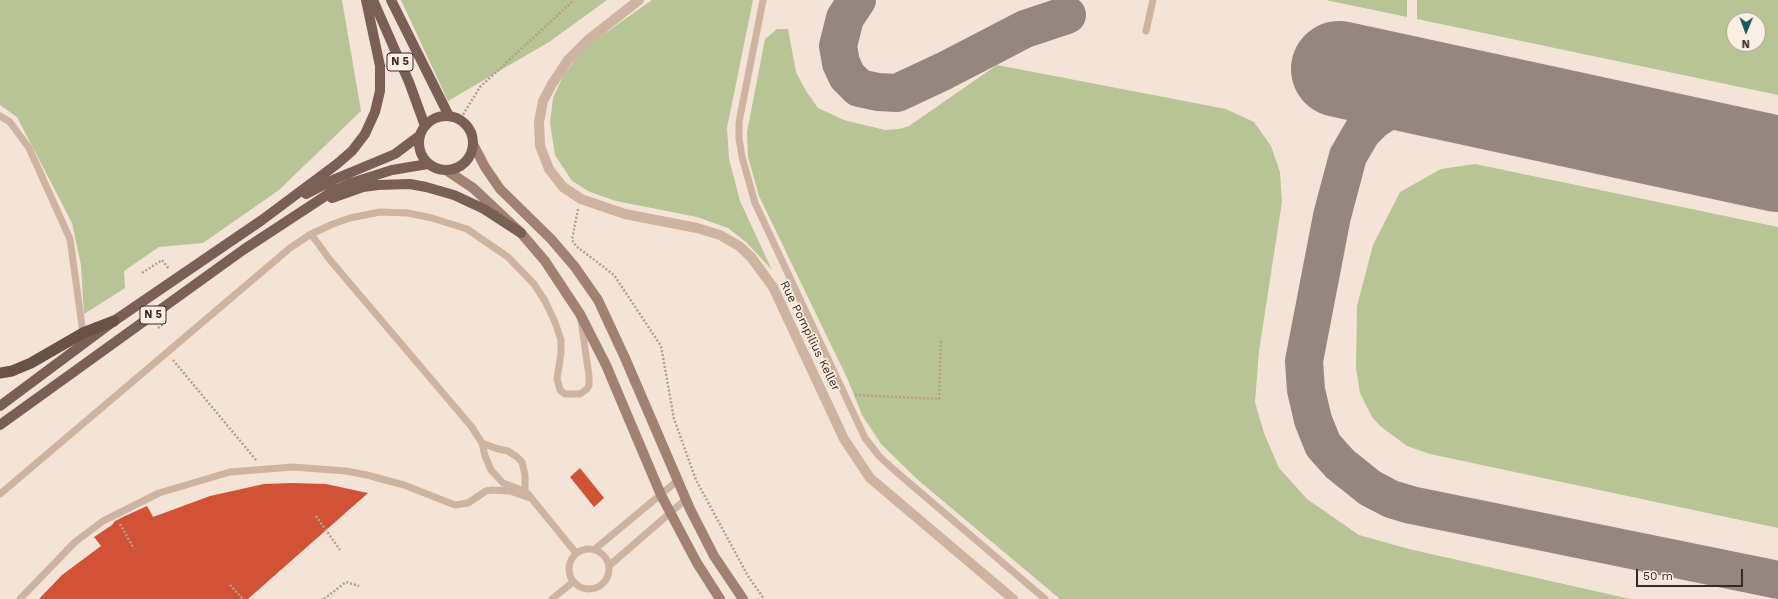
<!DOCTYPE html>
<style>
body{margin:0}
#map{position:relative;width:1778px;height:599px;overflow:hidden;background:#f4e4d7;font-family:"Work Sans",sans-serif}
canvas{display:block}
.north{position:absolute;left:1726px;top:12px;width:40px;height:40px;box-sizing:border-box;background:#fbefe4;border:1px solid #ada098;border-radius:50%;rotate:181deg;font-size:11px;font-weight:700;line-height:16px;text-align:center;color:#372a25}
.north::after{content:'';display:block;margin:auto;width:14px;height:18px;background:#175c5c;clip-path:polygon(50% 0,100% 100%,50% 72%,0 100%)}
.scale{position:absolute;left:1636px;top:569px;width:107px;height:18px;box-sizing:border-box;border:2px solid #372a25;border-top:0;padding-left:5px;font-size:12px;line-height:14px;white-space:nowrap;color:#372a25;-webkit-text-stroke:3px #fbefe4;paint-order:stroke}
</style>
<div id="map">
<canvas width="1778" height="599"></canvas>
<div class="north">N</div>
<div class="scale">50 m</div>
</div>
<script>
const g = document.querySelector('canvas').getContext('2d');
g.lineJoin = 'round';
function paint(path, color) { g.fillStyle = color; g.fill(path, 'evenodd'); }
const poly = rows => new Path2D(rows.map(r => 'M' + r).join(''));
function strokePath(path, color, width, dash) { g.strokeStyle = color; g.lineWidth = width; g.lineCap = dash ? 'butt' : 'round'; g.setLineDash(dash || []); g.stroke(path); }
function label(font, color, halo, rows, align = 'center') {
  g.font = font + ' "Work Sans",sans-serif'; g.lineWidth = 3.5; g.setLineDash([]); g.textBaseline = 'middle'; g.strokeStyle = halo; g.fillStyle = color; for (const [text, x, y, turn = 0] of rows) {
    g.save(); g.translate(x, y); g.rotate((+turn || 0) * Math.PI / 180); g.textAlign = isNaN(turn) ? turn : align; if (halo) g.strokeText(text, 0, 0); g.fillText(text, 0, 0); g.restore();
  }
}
paint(poly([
 [0,0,342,0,361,111,279,190,203,243,159,247,124,271,125,288,84,314,81,265,72,223,17,117,0,105],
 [401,0,607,0,549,42,448,101],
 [652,0,753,0,727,128,729,159,740,201,772,270,746,242,728,228,697,217,616,201,590,192,572,181,555,155,550,123,553,98,563,76,583,49],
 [1326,0,1407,0,1407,17],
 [1417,0,1778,0,1778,95,1417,19],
 [1734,20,1758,20,1758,44,1734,44],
 [777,29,788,29,796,72,806,91,818,108,844,120,885,130,899,129,909,126,997,65,1226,109,1254,122,1271,146,1280,172,1282,202,1259,351,1255,402,1264,433,1279,468,1307,499,1359,535,1409,549,1630,599,1060,599,918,480,881,444,862,415,848,380,759,196,748,157,747,132,765,39],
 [1475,164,1778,227,1778,528,1430,454,1407,446,1380,426,1372,417,1360,393,1356,368,1357,306,1373,245,1400,192,1441,169]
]), '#b8c496');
strokePath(poly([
 [857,0,845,18,838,46,841,63,847,76,859,88,878,92,897,93,944,71,1025,29,1067,15],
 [1462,96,1432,97,1410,101,1391,109,1374,120,1362,132,1348,156,1332,216,1304,361,1306,390,1313,420,1323,445,1340,464,1370,488,1391,499,1411,505,1778,580]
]), '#96877e', 38);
strokePath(poly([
 [1339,69,1778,164]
]), '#96877e', 96);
paint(poly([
 [580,468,604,498,594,507,570,477],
 [292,483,326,484,368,493,248,599,39,599,62,575,101,546,94,537,112,525,115,521,125,516,147,506,153,517,210,496,264,484]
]), '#d25237');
strokePath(poly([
 [461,118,480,87,574,0],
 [578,209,572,240,576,246,614,275,661,346,674,419,696,480,748,576,764,599],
 [142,273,162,260,169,269],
 [158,328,167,321],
 [173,360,256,460],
 [855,395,939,399,941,339],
 [316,516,340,550],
 [120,524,134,549],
 [230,585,243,599],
 [324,599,346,582,359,586]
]), '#b89c8d', 2.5, [2, 2]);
strokePath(poly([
 [763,0,739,122,739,138,742,157,755,203,865,438,879,456,893,469,1045,599],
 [1146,31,1153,0],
 [0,116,10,122,29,148,70,239,83,333],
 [311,234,330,260,471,426,482,443,485,456,491,470,503,483,519,489],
 [482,443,498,449,508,451,517,457,522,462,525,475,525,491],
 [0,494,290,248,311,234,333,224,350,218,380,212,408,213,432,218,467,229,508,257,534,284,545,301,555,322,561,340,561,353,557,379,560,390,565,394,580,394,587,389,589,385,589,376,581,320],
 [528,494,576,553],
 '569 569a20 20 0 1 1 40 0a20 20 0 1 1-40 0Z',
 [595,549,677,481],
 [610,565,685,500],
 [20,599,75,542,103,521,159,493,230,472,293,467,346,471,367,475,404,485,455,505,468,503,486,491,492,490,510,491,530,498],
 [552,599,573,582]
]), '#cdb3a2', 7);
strokePath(poly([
 [639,0,588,40,568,60,552,84,543,101,539,122,540,146,549,169,563,187,581,199,625,214,697,228,720,235,739,246,751,257,773,287,844,439,870,478,1013,599]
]), '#cdb3a2', 10);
strokePath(poly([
 [473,144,485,167,500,189,551,239,575,267,598,300,625,358,690,509,714,556,743,599],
 [446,170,473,188,521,233,545,261,580,314,606,365,661,495,697,563,720,599]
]), '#a08174', 10);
strokePath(poly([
 [373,0,409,82,425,126],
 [391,0,449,116],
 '419 143a27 27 0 1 1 54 0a27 27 0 1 1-54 0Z',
 [306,194,335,179,395,154,419,136],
 [332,198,363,187,378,185,410,184,426,187,454,195,484,209,521,233],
 [0,406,114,321,262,220,337,164,352,151,365,134,375,112,380,91,380,66,366,0],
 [0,425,243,250,333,191,351,183,392,170,428,164]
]), '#7a5f55', 10);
strokePath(poly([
 [0,373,12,371,31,363,83,333,114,321]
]), '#695148', 11);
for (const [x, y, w] of [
 [400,62,26],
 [153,315,26]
]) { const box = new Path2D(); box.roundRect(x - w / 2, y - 9, w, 18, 3); g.fillStyle = '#fbefe4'; g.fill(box); strokePath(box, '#372a25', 1); }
label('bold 11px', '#372a25', null, [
 ["N 5",400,62],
 ["N 5",153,315]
]);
label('12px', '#372a25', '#fbefe4', [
 ["Rue Pompilius Keller",810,336,64]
]);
</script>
